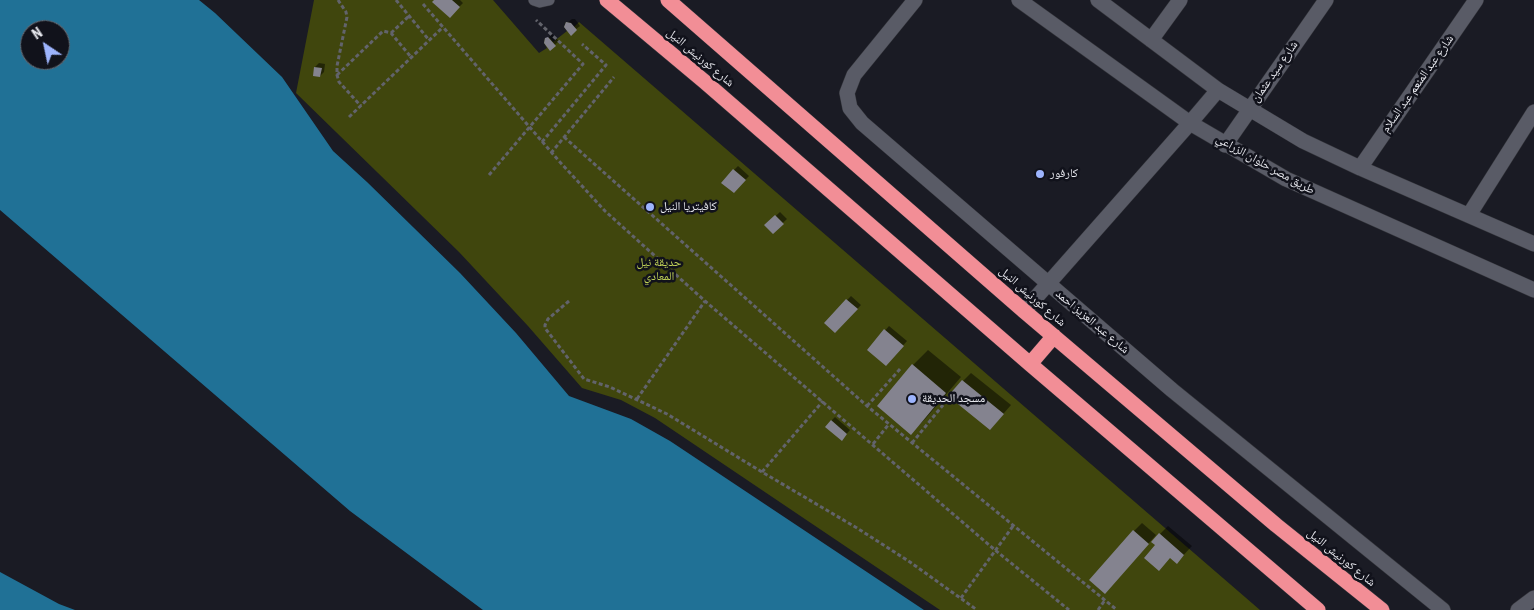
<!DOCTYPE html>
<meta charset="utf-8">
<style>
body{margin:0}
#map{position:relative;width:1534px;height:610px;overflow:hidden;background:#1a1b24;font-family:"Roboto Condensed",sans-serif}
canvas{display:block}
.north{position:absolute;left:20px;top:20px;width:50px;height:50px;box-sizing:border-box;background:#11121b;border:1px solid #676870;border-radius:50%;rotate:326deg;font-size:14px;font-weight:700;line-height:20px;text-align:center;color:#e9eaf0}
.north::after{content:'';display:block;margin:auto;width:18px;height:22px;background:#9db4fd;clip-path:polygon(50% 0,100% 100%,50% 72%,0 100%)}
</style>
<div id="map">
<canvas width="1534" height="610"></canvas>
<div class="north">N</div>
</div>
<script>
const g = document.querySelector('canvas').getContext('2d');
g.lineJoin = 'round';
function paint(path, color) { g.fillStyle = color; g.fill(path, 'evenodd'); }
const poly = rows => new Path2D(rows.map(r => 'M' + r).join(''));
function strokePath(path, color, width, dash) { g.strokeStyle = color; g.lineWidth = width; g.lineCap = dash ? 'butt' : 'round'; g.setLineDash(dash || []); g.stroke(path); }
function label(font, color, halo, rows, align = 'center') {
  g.font = font + ' "Roboto Condensed","Noto Naskh Arabic",sans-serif'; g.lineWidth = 5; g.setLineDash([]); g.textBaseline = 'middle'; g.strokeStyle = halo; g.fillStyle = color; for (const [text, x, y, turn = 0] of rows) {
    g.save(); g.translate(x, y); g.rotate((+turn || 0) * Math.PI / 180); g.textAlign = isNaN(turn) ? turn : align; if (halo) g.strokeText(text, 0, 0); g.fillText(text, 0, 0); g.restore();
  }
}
paint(poly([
 [314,0,493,0,539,53,547,48,544,43,545,38,550,38,553,42,567,31,564,27,566,22,571,23,574,27,579,22,1260,610,940,610,655,418,621,400,582,388,528,326,459,252,296,93]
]), '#40460d');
paint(poly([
 [0,0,199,0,215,13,282,77,333,151,367,182,460,273,516,333,569,396,631,419,670,441,924,610,483,610,350,511,0,210],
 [30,30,60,30,60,60,30,60],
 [0,572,59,604,75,610,0,610]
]), '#207196');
paint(poly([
 [436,0,460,0,463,3,450,16],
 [572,19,575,19,580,26,576,29,567,23],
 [552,34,559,41,550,49,547,39],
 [319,63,325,64,324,72,320,76,314,75,315,67],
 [738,166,749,176,734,192,734,170],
 [780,212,787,219,773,232,766,225],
 [851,296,861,305,835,332,825,323],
 [889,326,907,341,890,360,869,349],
 [928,350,961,377,926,418,911,433,913,365],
 [971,373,1011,405,990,429,963,381],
 [835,417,850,430,842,439,831,421],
 [1142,523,1156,535,1113,584,1134,531],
 [1168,526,1192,546,1177,562,1157,545,1160,534]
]), '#0007');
paint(poly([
 [434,0,452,0,460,7,450,18,432,2],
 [566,22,571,23,577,30,571,36,564,27],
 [548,37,556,46,550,51,544,43,545,38],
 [314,67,322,68,320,77,313,76],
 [733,169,746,180,734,193,721,183],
 [775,215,784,224,773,234,764,225],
 [846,299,858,309,835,333,824,323],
 [884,329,904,346,886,366,867,350],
 [912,364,946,393,911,435,877,406],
 [962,380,1004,414,990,430,948,396],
 [831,420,847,434,842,441,825,427],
 [1133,530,1149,544,1105,594,1089,580],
 [1159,533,1184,555,1177,564,1170,558,1159,571,1144,558,1155,545,1151,542]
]), '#84838f');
const lane = poly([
 [534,0,540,2,549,0]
]);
const street = poly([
 [915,0,854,75,847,93,850,108,862,123,1172,390,1443,610],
 [1019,0,1190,123,1286,179,1534,290],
 [1098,0,1218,90,1303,141,1360,168,1534,244],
 [1151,40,1180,0],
 [1225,145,1326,0],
 [1360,168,1476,0],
 [1469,215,1534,112],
 [1024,311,1190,123,1218,90],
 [1518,610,1534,598]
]);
const highway = poly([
 [607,0,705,82,1030,364,1318,610],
 [668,0,1024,311,1276,525,1382,610],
 [1030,364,1054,336]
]);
strokePath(lane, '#33343a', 12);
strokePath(street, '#33343a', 16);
strokePath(highway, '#33343a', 16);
strokePath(poly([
 [338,0,346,12,347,17,337,66,337,75,339,82,361,106],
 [396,0,429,40],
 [423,4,559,161,605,211,705,301,995,550,1069,610],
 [391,33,409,16],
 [337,75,383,31,391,33,411,57],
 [349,117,443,27],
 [564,137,867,406,1117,610],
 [542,142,606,65,582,44],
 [551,153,614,77],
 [489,175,583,64,536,20],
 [569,301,548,319,545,325,545,328,584,379,610,387,667,414,762,472,857,528,910,562,977,610],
 [637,399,705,301],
 [867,406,901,368],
 [912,443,943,405],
 [873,444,889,424],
 [762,472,823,401],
 [961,598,1013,526],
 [1098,610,1105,600]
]), '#62636b', 3, [4, 2.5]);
strokePath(lane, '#595b66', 11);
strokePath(street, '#595b66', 15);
strokePath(highway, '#f28e96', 15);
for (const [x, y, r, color] of [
 [1040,174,5,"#9db4fd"],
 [650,207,5,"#9db4fd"],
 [912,399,5,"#9db4fd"]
]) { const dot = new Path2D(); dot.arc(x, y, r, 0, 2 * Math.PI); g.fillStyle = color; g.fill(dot); strokePath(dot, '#11121b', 2); }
label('12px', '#e9eaf0', '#11121b', [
 ["شارع كورنيش النيل",700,58,40],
 ["شارع سيد عثمان",1275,72,-55],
 ["شارع عبد المنعم عبد السلام",1418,84,-55],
 ["طريق مصر حلوان الزراعي",1265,165,29],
 ["شارع كورنيش النيل",1032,297,41],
 ["شارع عبد العزيز احمد",1092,322,40],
 ["شارع كورنيش النيل",1341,558,39]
]);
label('12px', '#e9eaf0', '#11121b', [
 ["كارفور",1050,174],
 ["كافيتريا النيل",660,207],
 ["مسجد الحديقة",922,399]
], 'left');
label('12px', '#c3d458', '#11121b', [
 ["حديقة نيل",659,263],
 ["المعادي",659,277]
]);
</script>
